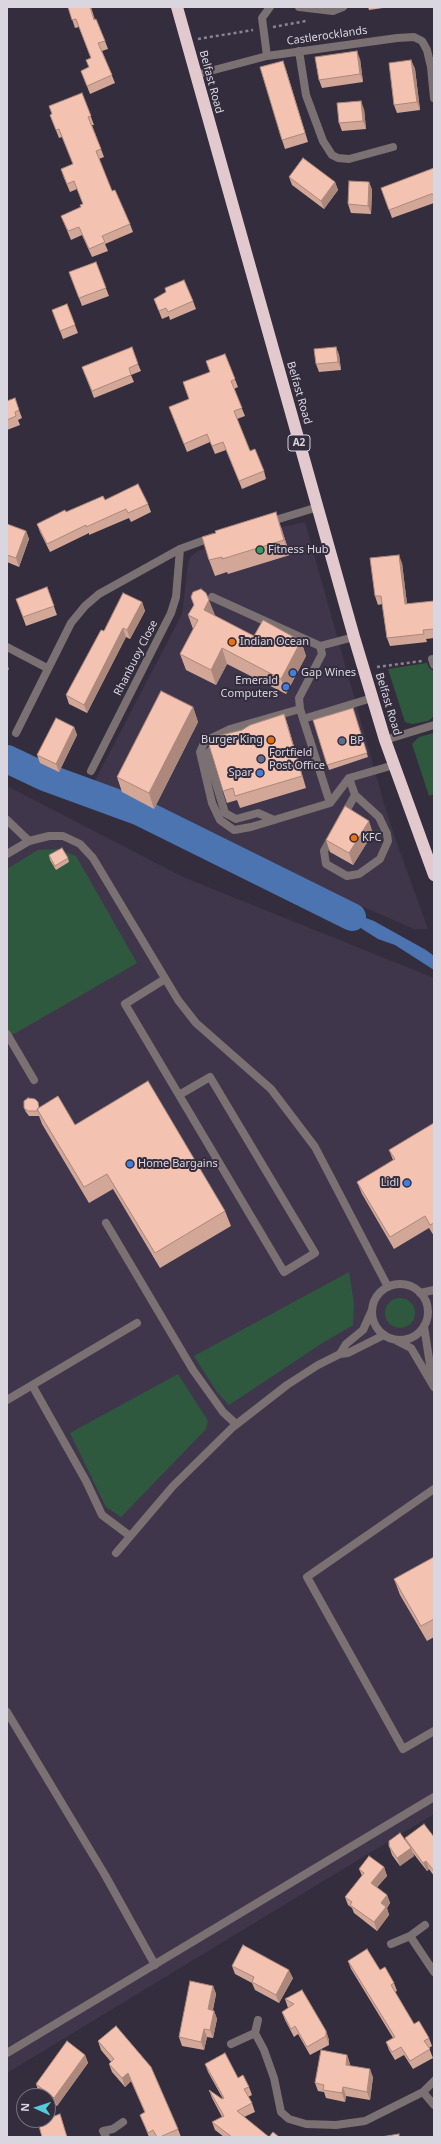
<!DOCTYPE html>
<style>
body{margin:0}
#map{position:relative;width:441px;height:2144px;overflow:hidden;background:#342d3d;font-family:"Noto Sans",sans-serif}
canvas{display:block}
.frame{position:absolute;inset:0;border:8px solid #dad6e0;pointer-events:none}
.north{position:absolute;left:16px;top:2088px;width:40px;height:40px;box-sizing:border-box;background:#342d3d;border:1px solid #76717e;border-radius:50%;rotate:273deg;font-size:11px;font-weight:700;line-height:16px;text-align:center;color:#dad6e0}
.north::after{content:'';display:block;margin:auto;width:14px;height:18px;background:#53cbdb;clip-path:polygon(50% 0,100% 100%,50% 72%,0 100%)}
</style>
<div id="map">
<canvas width="441" height="2144"></canvas>
<div class="frame"></div>
<div class="north">N</div>
</div>
<script>
const g = document.querySelector('canvas').getContext('2d');
g.lineJoin = 'round';
function paint(path, color) { g.fillStyle = color; g.fill(path, 'evenodd'); }
const poly = rows => new Path2D(rows.map(r => 'M' + r).join(''));
function strokePath(path, color, width, dash) { g.strokeStyle = color; g.lineWidth = width; g.lineCap = dash ? 'butt' : 'round'; g.setLineDash(dash || []); g.stroke(path); }
function label(font, color, halo, rows, align = 'center') {
  g.font = font + ' "Noto Sans",sans-serif'; g.lineWidth = 4; g.setLineDash([]); g.textBaseline = 'middle'; g.strokeStyle = halo; g.fillStyle = color; for (const [text, x, y, turn = 0] of rows) {
    g.save(); g.translate(x, y); g.rotate((+turn || 0) * Math.PI / 180); g.textAlign = isNaN(turn) ? turn : align; if (halo) g.strokeText(text, 0, 0); g.fillText(text, 0, 0); g.restore();
  }
}
paint(poly([
 [305,522,383,800,395,838,428,929,414,929,91,788,182,614,188,563,191,556,198,551,254,533],
 [7,786,183,877,434,978,434,1814,7,2073]
]), '#3f364b');
paint(poly([
 [427,663,429,668,434,671,434,716,428,721,412,724,405,722,388,669],
 [434,733,434,794,429,796,412,744,419,737],
 [57,849,76,856,137,963,7,1038,7,869,38,850],
 [349,1272,354,1304,353,1325,321,1344,229,1405,217,1392,194,1356],
 '385 1313a15 15 0 1 1 30 0a15 15 0 1 1-30 0Z',
 [178,1374,208,1421,206,1429,121,1517,106,1507,70,1433]
]), '#2f593f');
paint(poly([
 [352,913,374,921,426,950,434,956,434,970,395,945,378,939,359,927,351,921]
]), '#4b74b0');
strokePath(poly([
 [7,759,45,777,138,811,352,917]
]), '#4b74b0', 28);
strokePath(poly([
 [273,27,306,21],
 [198,39,253,30],
 [377,667,422,661]
]), '#8a8592', 2.5, [3, 3]);
strokePath(poly([
 [212,597,320,646,354,637],
 [320,646,322,654,299,698,300,709,330,803],
 [300,709,230,729,205,741,200,752,212,803,220,820,234,830,251,827,330,803,349,778,394,765],
 [303,719,372,698],
 [219,743,207,754,225,813,236,819,258,813,274,820],
 [349,778,355,795],
 [355,795,379,817,387,834,388,841,380,859,359,874,347,876,326,864,324,851,355,795],
 [7,820,29,841],
 [165,979,125,1004,265,1240,284,1272,315,1253,210,1077,179,1095],
 [7,1034,34,1080],
 [106,1223,193,1370,223,1412,236,1424],
 [340,1354,346,1344,363,1330,372,1310],
 [32,1385,86,1481,102,1515,130,1536],
 [7,1400,137,1323],
 [434,1489,307,1577,403,1749,434,1731],
 [116,1553,173,1486,233,1427,287,1385,318,1365,340,1354,348,1353,384,1335],
 [7,1712,105,1875,155,1965]
]), '#7b7172', 8);
strokePath(poly([
 [299,7,333,11,343,7],
 [299,51,306,95,323,141,332,155,338,158,349,159,393,147],
 [267,56,262,18,270,7],
 [195,75,267,56,397,38,414,37,422,41,427,50,431,67,434,98],
 [269,522,318,507],
 [7,647,47,668],
 [432,659,434,665],
 [16,733,71,623,85,606,99,594,180,549,213,537],
 [385,740,434,725],
 [91,771,171,613,176,597,180,549],
 [7,854,29,841,49,836,63,836,80,844,93,858,178,1000,196,1023,271,1089,315,1147,388,1287],
 '372 1312a28 28 0 1 1 56 0a28 28 0 1 1-56 0Z',
 [420,1293,434,1290],
 [424,1326,432,1378],
 [397,1341,411,1348,434,1387],
 [410,1936,434,1972],
 [391,1944,410,1936,425,1925],
 [255,2033,258,2020],
 [231,2044,255,2033,264,2050,274,2078,281,2112,289,2119,306,2124,336,2125,365,2121,423,2092,434,2081],
 [7,2053,434,1797],
 [423,2092,434,2105],
 [106,2137,103,2131,113,2129,123,2122]
]), '#7b7172', 8);
strokePath(poly([
 [177,7,354,637,385,740,434,875]
]), '#e2c9cd', 12);
paint(poly([
 [68,7,91,7,95,20,105,41,108,49,102,51,115,83,90,94,81,71,89,67,91,58,79,27,75,28],
 [368,7,390,7,369,10],
 [360,59,363,82,322,88,319,80],
 [411,60,415,69,420,110,397,113,394,105],
 [286,70,308,142,285,149,282,140],
 [82,93,94,125,92,125,104,157,99,159,112,191,130,224,133,232,105,244,108,251,92,257,82,235,71,240,61,216,81,207,83,204,77,189,70,192,64,178,61,169,73,164,62,137,59,138,50,115,52,114],
 [364,109,366,129,342,131,339,123],
 [434,168,434,203,392,218,381,188],
 [289,177,335,182,338,190,324,209,292,185],
 [369,182,372,190,371,214,351,213,348,204],
 [96,262,109,296,82,306,69,272],
 [154,299,193,301,196,309,170,320,169,316,162,319],
 [67,304,78,333,63,339,52,310],
 [336,347,339,355,341,370,319,372,316,364],
 [225,354,238,387,234,389,245,416,237,419,250,451,264,471,266,479,242,489,226,450,215,454,210,442,187,452,169,407,189,399,210,372],
 [138,364,141,371,131,375,134,382,94,398,82,367],
 [7,401,19,410,22,418,18,420,20,425,7,430],
 [105,500,148,504,151,512,131,522,129,518,89,535,89,533,50,552,40,532,37,524,66,512],
 [7,524,26,531,29,539,19,567,7,562],
 [281,527,290,555,228,574,227,572,215,576,209,560],
 [402,563,407,604,434,601,434,638,426,639,427,642,390,646,387,638,382,604,378,605,375,596],
 [47,587,57,615,26,626,16,599],
 [142,602,145,611,130,639,126,637,87,713,69,704,66,695,104,631],
 [188,615,215,615,215,616,254,636,301,641,306,656,286,694,227,664,216,685,186,670,180,654,193,629],
 [193,707,198,722,154,809,122,792,117,777],
 [353,708,368,757,329,770,313,720],
 [284,714,288,726,306,788,240,808,237,800,227,803,223,791,219,743,242,730],
 [74,727,77,735,59,772,40,763,37,755],
 [373,833,353,865,330,852,326,840],
 [49,855,68,858,69,862,56,870,50,860],
 [24,1108,39,1108,75,1125,225,1211,231,1226,160,1268,113,1189,89,1203,42,1124,39,1116,29,1116,26,1112],
 [434,1123,434,1236,429,1228,394,1249,362,1194,357,1182,393,1160,389,1150],
 [434,1557,434,1637,427,1641,400,1595,394,1579],
 [434,1837,434,1876,429,1869,427,1871,413,1853,414,1856,400,1866,392,1855,389,1846,406,1841,405,1838],
 [384,1867,387,1876,377,1887,387,1895,390,1903,387,1908,389,1915,377,1931,354,1913,352,1908,348,1905,345,1897,362,1876,359,1869],
 [348,1961,380,1970,394,1983,397,1991,395,1992,414,2024,429,2038,432,2046,429,2048,433,2058,413,2069,404,2055,395,2060,389,2050,386,2042,393,2038,351,1969],
 [232,1966,293,1978,279,2003,255,1990,252,1983,235,1974],
 [213,1986,216,1994,213,2010,214,2011,217,2019,213,2038,207,2037,204,2050,182,2046,179,2037],
 [302,1990,326,2031,329,2040,329,2045,310,2055,298,2034,294,2037,285,2020,282,2012,288,2008,285,1999],
 [98,2041,178,2129,181,2137,149,2137,140,2115,145,2113,131,2081,125,2087,112,2072,109,2064,111,2062,101,2050],
 [85,2055,88,2063,57,2106,48,2099,48,2096,43,2096,39,2093,36,2084],
 [347,2055,350,2064,350,2066,373,2077,370,2100,346,2096,345,2102,326,2098,324,2092,318,2091,315,2083],
 [205,2064,238,2078,249,2087,252,2095,248,2097,252,2103,255,2112,244,2117,269,2137,279,2137,224,2137,215,2130,212,2122,222,2117,212,2098,209,2090,222,2099,223,2099,208,2072]
]), '#d2a797');
paint(poly([
 [357,51,360,59,363,82,360,74],
 [411,60,415,69,420,110,417,102],
 [283,61,286,70,308,142,305,133],
 [361,101,364,109,366,129,363,121],
 [335,182,338,190,324,209,321,201],
 [369,182,372,190,371,214,368,206],
 [336,347,339,355,341,370,338,362],
 [276,512,281,527,290,555,284,540],
 [26,531,29,539,19,567,16,558],
 [399,555,402,563,408,613,405,604],
 [209,600,215,615,210,626,204,610],
 [142,602,145,611,130,639,127,630],
 [123,628,126,637,87,713,84,705],
 [301,641,306,656,286,694,281,679],
 [222,648,227,664,216,685,211,670],
 [7,664,9,669,7,672],
 [193,707,198,722,154,809,149,793],
 [284,714,288,726,306,788,302,776],
 [74,727,77,735,59,772,56,764],
 [369,821,373,833,353,865,349,853],
 [411,1848,414,1856,400,1866,397,1858],
 [426,1861,429,1869,427,1871,423,1863],
 [384,1867,387,1876,374,1891,371,1883],
 [387,1895,390,1903,387,1908,389,1915,377,1931,374,1922,381,1903],
 [289,1970,293,1978,279,2003,276,1995],
 [213,1986,216,1994,211,2018,208,2009],
 [214,2011,217,2019,213,2038,210,2030],
 [204,2029,207,2037,204,2050,201,2042],
 [326,2031,329,2040,329,2045,326,2036],
 [85,2055,88,2063,57,2106,54,2098],
 [347,2055,350,2064,349,2073,346,2065],
 [370,2069,373,2077,370,2100,367,2092],
 [128,2073,131,2081,125,2087,122,2078],
 [343,2087,346,2096,345,2102,342,2093]
]), '#ab887b');
const building = poly([
 [68,7,90,7,94,20,96,19,105,41,98,43,112,75,87,86,81,71,89,67,86,60,91,58,76,19,72,20,68,7],
 [357,51,360,74,319,80,315,57,357,51],
 [411,60,417,102,394,105,389,63,411,60],
 [283,61,305,133,282,140,260,67,283,61],
 [82,93,91,116,88,117,101,149,96,151,112,191,115,190,130,224,102,236,105,242,89,249,79,227,68,231,61,216,81,207,80,205,83,204,74,181,67,184,61,169,73,164,59,129,56,130,50,115,52,114,49,106,82,93],
 [361,101,363,121,339,123,337,103,361,101],
 [303,158,335,182,321,201,289,177,303,158],
 [434,168,434,194,431,194,389,210,381,188,434,168],
 [349,181,369,182,368,206,348,204,349,181],
 [96,262,106,288,79,298,69,272,96,262],
 [184,280,193,301,168,312,166,308,159,311,154,299,166,292,165,288,184,280],
 [67,304,75,325,60,331,52,310,67,304],
 [132,347,138,364,129,368,131,375,92,391,82,367,132,347],
 [336,347,338,362,316,364,314,349,336,347],
 [225,354,235,379,231,381,242,408,234,411,250,451,255,449,264,471,239,481,223,442,212,446,207,434,184,444,169,407,189,399,183,382,210,372,206,361,225,354],
 [15,398,19,410,15,412,16,416,7,420,7,401,15,398],
 [138,484,148,504,128,513,126,509,86,527,86,525,47,544,37,524,65,510,66,512,103,496,105,500,138,484],
 [276,512,284,540,222,559,222,557,209,560,202,537,216,533,215,531,276,512],
 [7,524,26,531,16,558,7,555,7,524],
 [399,555,405,604,434,601,434,629,423,630,424,634,387,638,381,596,375,596,370,558,399,555],
 [47,587,54,606,23,617,16,599,47,587],
 [201,589,206,593,209,600,204,610,254,636,263,620,301,641,281,679,222,648,211,670,180,654,198,620,188,615,194,605,191,597,193,592,201,589],
 [123,593,142,602,127,630,123,628,84,705,66,695,101,630,104,631,123,593],
 [161,691,193,707,149,793,117,777,161,691],
 [353,708,367,753,327,765,313,720,353,708],
 [284,714,302,776,235,796,233,788,223,791,209,745,219,743,217,736,242,730,250,725,284,714],
 [56,718,74,727,56,764,37,755,56,718],
 [345,806,369,821,349,853,326,840,345,806],
 [62,848,68,858,55,866,49,855,62,848],
 [148,1081,225,1211,155,1253,107,1174,84,1187,37,1109,58,1096,75,1125,148,1081],
 [28,1098,35,1099,38,1102,39,1108,37,1109,38,1111,28,1111,24,1108,24,1101,28,1098],
 [434,1123,434,1223,430,1225,425,1216,390,1237,357,1182,395,1159,389,1150,434,1123],
 [434,1557,434,1619,421,1626,394,1579,434,1557],
 [424,1824,434,1837,434,1871,426,1861,423,1863,405,1838,424,1824],
 [400,1833,411,1848,397,1858,389,1846,389,1841,400,1833],
 [369,1856,384,1867,371,1883,387,1895,381,1903,386,1907,374,1922,350,1905,352,1902,345,1897,364,1873,359,1869,369,1856],
 [243,1945,289,1970,276,1995,252,1982,254,1977,232,1966,243,1945],
 [367,1949,380,1970,385,1967,394,1983,391,1985,414,2024,419,2021,429,2038,424,2041,430,2049,410,2061,401,2047,392,2052,386,2042,395,2037,348,1961,367,1949],
 [190,1981,213,1986,208,2009,214,2011,210,2030,204,2029,201,2042,179,2037,190,1981],
 [302,1990,326,2031,326,2036,307,2047,295,2026,291,2029,282,2012,294,2004,285,1999,302,1990],
 [116,2026,151,2067,178,2129,160,2137,157,2137,153,2130,148,2133,140,2115,145,2112,128,2073,122,2078,109,2064,114,2059,98,2041,116,2026],
 [67,2041,85,2055,54,2098,36,2084,67,2041],
 [321,2050,347,2055,346,2065,370,2069,367,2092,343,2087,342,2093,323,2090,324,2085,315,2083,321,2050],
 [225,2053,238,2078,243,2075,249,2087,244,2089,252,2103,237,2111,269,2137,273,2132,279,2137,232,2137,212,2122,224,2116,209,2090,222,2099,224,2098,205,2064,225,2053],
 [60,2114,67,2137,42,2137,39,2126,46,2120,48,2120,49,2118,60,2114],
 [399,2134,399,2137,381,2137,399,2134]
]);
paint(building, '#f4c2b0');
strokePath(building, '#ab887b', 1);
for (const [x, y, r, color] of [
 [260,550,4,"#2e9e5b"],
 [232,642,4,"#e8710a"],
 [293,673,4,"#3f7fe0"],
 [286,687,4,"#3f7fe0"],
 [271,740,4,"#e8710a"],
 [342,741,4,"#5c6f8a"],
 [261,759,4,"#5c6f8a"],
 [260,773,4,"#3f7fe0"],
 [354,838,4,"#e8710a"],
 [130,1164,4,"#3f7fe0"],
 [407,1183,4,"#3f7fe0"]
]) { const dot = new Path2D(); dot.arc(x, y, r, 0, 2 * Math.PI); g.fillStyle = color; g.fill(dot); strokePath(dot, '#342d3d', 1.5); }
for (const [x, y, w] of [
 [299,443,22]
]) { const box = new Path2D(); box.roundRect(x - w / 2, y - 8, w, 16, 3); g.fillStyle = '#342d3d'; g.fill(box); strokePath(box, '#dad6e0', 1); }
label('bold 10px', '#dad6e0', null, [
 ["A2",299,443]
]);
label('11px', '#dad6e0', '#342d3d', [
 ["Castlerocklands",327,36,-8],
 ["Belfast Road",211,82,75],
 ["Belfast Road",299,393,74],
 ["Rhanbuoy Close",136,658,-63],
 ["Belfast Road",388,704,73]
]);
label('11px', '#dad6e0', '#342d3d', [
 ["Fitness Hub",268,550],
 ["Indian Ocean",240,642],
 ["Gap Wines",301,673],
 ["Emerald",278,681,"right"],
 ["Computers",278,694,"right"],
 ["Burger King",263,740,"right"],
 ["BP",350,741],
 ["Fortfield",269,753],
 ["Post Office",269,766],
 ["Spar",252,773,"right"],
 ["KFC",362,838],
 ["Home Bargains",138,1164],
 ["Lidl",399,1183,"right"]
], 'left');
</script>
